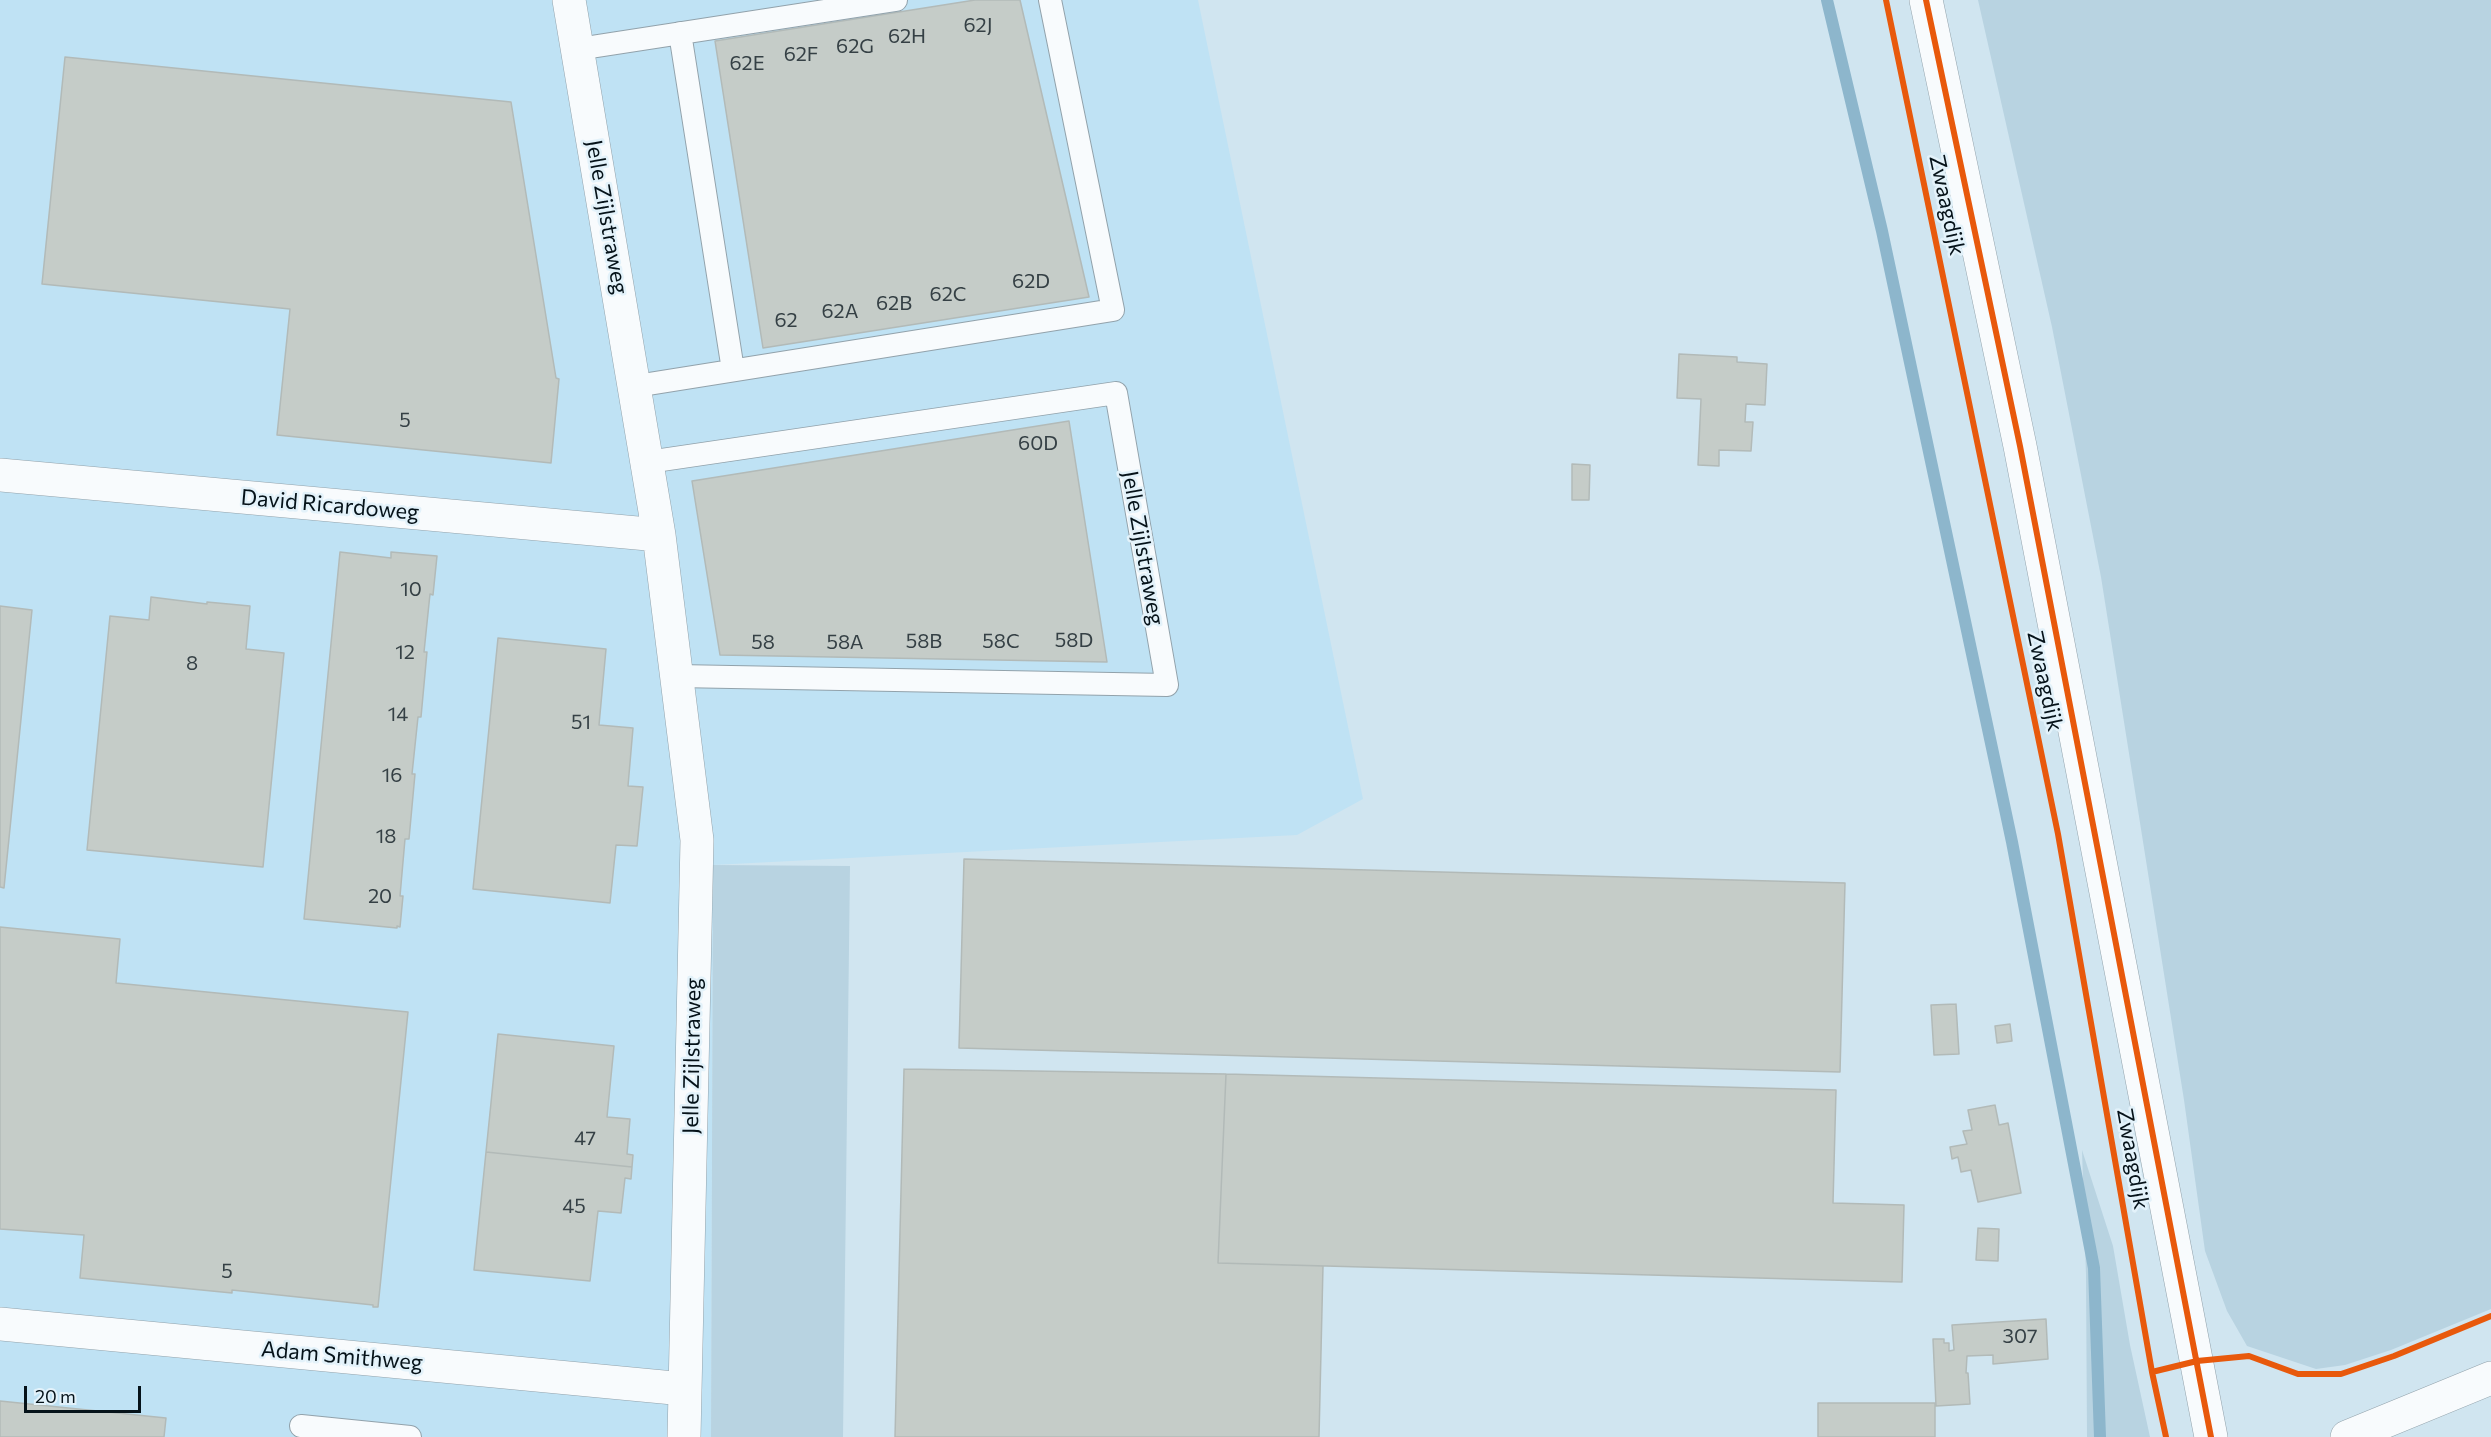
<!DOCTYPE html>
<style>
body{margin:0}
#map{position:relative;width:2491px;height:1437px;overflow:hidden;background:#d0e5f0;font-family:Commissioner,sans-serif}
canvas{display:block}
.scale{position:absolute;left:24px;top:1386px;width:117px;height:27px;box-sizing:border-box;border:3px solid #051219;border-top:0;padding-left:8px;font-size:18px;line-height:21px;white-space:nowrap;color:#051219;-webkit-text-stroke:4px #e3f2fa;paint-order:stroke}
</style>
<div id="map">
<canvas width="2491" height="1437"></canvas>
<div class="scale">20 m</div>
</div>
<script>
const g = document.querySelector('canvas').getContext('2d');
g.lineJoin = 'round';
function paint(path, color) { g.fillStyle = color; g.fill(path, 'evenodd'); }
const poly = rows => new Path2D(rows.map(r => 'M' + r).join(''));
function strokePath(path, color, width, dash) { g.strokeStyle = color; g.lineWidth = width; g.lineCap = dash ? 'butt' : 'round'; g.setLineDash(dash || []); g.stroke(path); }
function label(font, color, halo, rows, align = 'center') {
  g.font = font + ' Commissioner,sans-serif'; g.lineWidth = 5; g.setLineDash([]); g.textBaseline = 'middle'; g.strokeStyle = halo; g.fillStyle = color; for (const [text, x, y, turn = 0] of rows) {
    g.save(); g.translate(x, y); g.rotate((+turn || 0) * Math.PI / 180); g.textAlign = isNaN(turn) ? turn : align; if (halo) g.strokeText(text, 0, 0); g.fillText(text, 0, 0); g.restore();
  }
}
paint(poly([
 [0,0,1198,0,1363,799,1297,835,713,865,711,1437,0,1437]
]), '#bfe2f4');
paint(poly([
 [1978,0,2491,0,2491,1309,2391,1350,2345,1365,2316,1369,2247,1346,2227,1311,2205,1251,2184,1100,2101,577,2052,327],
 [713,865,850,866,843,1437,711,1437],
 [2082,1150,2113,1246,2130,1345,2150,1437,2087,1437,2086,1275]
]), '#b8d3e1');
strokePath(poly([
 [1827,0,1882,231,2012,842,2094,1268,2100,1437]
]), '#8db6cc', 12);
const building = poly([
 [975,0,1020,0,1089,297,763,348,715,41,975,0],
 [65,57,511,102,556,378,559,379,551,463,277,435,290,309,42,284,65,57],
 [1679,354,1737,357,1737,362,1767,364,1765,405,1746,404,1745,422,1753,422,1751,451,1719,450,1719,466,1698,465,1701,399,1677,398,1679,354],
 [1069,421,1107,662,720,655,692,481,1069,421],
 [1572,464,1590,465,1589,500,1572,500,1572,464],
 [340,552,391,558,391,552,437,556,433,595,430,594,424,652,427,652,421,717,418,717,412,774,415,774,409,839,405,839,400,896,403,896,400,927,397,926,397,928,304,919,340,552],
 [151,597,207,604,207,602,250,606,246,649,284,653,263,867,87,850,110,616,149,620,151,597],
 [0,606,32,610,4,888,0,887,0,606],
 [498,638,606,649,599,725,633,728,628,786,643,787,637,846,616,845,610,903,473,889,498,638],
 [964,859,1845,883,1840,1072,959,1048,964,859],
 [0,927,120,939,116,983,408,1012,378,1307,373,1307,373,1305,232,1290,232,1293,80,1278,84,1235,0,1229,0,927],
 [1956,1004,1959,1054,1934,1055,1931,1005,1956,1004],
 [2010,1024,2012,1041,1997,1043,1995,1026,2010,1024],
 [498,1034,614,1046,607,1117,630,1119,627,1154,633,1155,632,1167,486,1152,498,1034],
 [904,1069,1226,1074,1218,1263,1323,1266,1319,1437,895,1437,904,1069],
 [1226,1074,1836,1090,1833,1203,1904,1205,1902,1282,1218,1263,1226,1074],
 [1995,1105,1999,1125,2008,1123,2021,1193,1978,1202,1971,1170,1961,1172,1958,1157,1952,1159,1950,1147,1967,1144,1963,1131,1972,1130,1968,1110,1995,1105],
 [486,1152,632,1167,631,1179,625,1178,621,1213,598,1211,590,1281,474,1270,486,1152],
 [1978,1228,1999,1229,1998,1261,1976,1260,1978,1228],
 [2046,1319,2048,1359,1993,1364,1993,1355,1967,1356,1966,1373,1968,1373,1970,1404,1936,1406,1933,1339,1944,1339,1944,1343,1949,1343,1949,1351,1954,1350,1952,1325,2046,1319],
 [0,1401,166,1418,164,1437,0,1437,0,1401],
 [1818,1403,1935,1403,1935,1437,1818,1437,1818,1403]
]);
paint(building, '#c5ccc8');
strokePath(building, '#b2bab8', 1.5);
const lane = poly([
 [680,33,733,370],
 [578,49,896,0],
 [636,386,1113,310,1050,0],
 [648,462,1116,393,1167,685,677,676],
 [301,1426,410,1437]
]);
const street = poly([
 [569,0,659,535,697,840,684,1437],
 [0,475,659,535],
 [0,1324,684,1389]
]);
const secondary = poly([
 [1926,0,2020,446,2211,1437],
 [2347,1437,2491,1378]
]);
strokePath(lane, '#92a2ab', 24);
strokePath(street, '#92a2ab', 34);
strokePath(secondary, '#92a2ab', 34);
strokePath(lane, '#f8fbfd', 22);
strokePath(street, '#f8fbfd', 33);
strokePath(secondary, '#f8fbfd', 33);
strokePath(poly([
 [1886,0,2058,834,2152,1372,2166,1437],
 [1926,0,2020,446,2211,1437],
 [2152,1372,2197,1361,2249,1356,2298,1374,2341,1374,2394,1356,2491,1316]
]), '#e8590c', 6);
label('20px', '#354045', null, [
 ["62J",978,25],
 ["62H",907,36],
 ["62G",855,46],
 ["62F",801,54],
 ["62E",747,63],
 ["62D",1031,281],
 ["62C",948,294],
 ["62B",894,303],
 ["62A",840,311],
 ["62",786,320],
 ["5",405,420],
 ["60D",1038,443],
 ["10",411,589],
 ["58D",1074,640],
 ["58B",924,641],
 ["58C",1001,641],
 ["58",763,642],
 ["58A",845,642],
 ["12",405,652],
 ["8",192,663],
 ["14",398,714],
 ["51",581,722],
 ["16",392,775],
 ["18",386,836],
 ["20",380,896],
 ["47",585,1138],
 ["45",574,1206],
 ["5",227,1271],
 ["307",2020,1336]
]);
label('22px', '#051219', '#e3f2fa', [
 ["Zwaagdijk",1947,205,78],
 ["Jelle Zijlstraweg",607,217,80],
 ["David Ricardoweg",330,505,5],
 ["Jelle Zijlstraweg",1143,548,80],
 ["Zwaagdijk",2045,681,78],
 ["Jelle Zijlstraweg",692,1056,-89],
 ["Zwaagdijk",2133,1159,80],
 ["Adam Smithweg",342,1356,5]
]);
</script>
